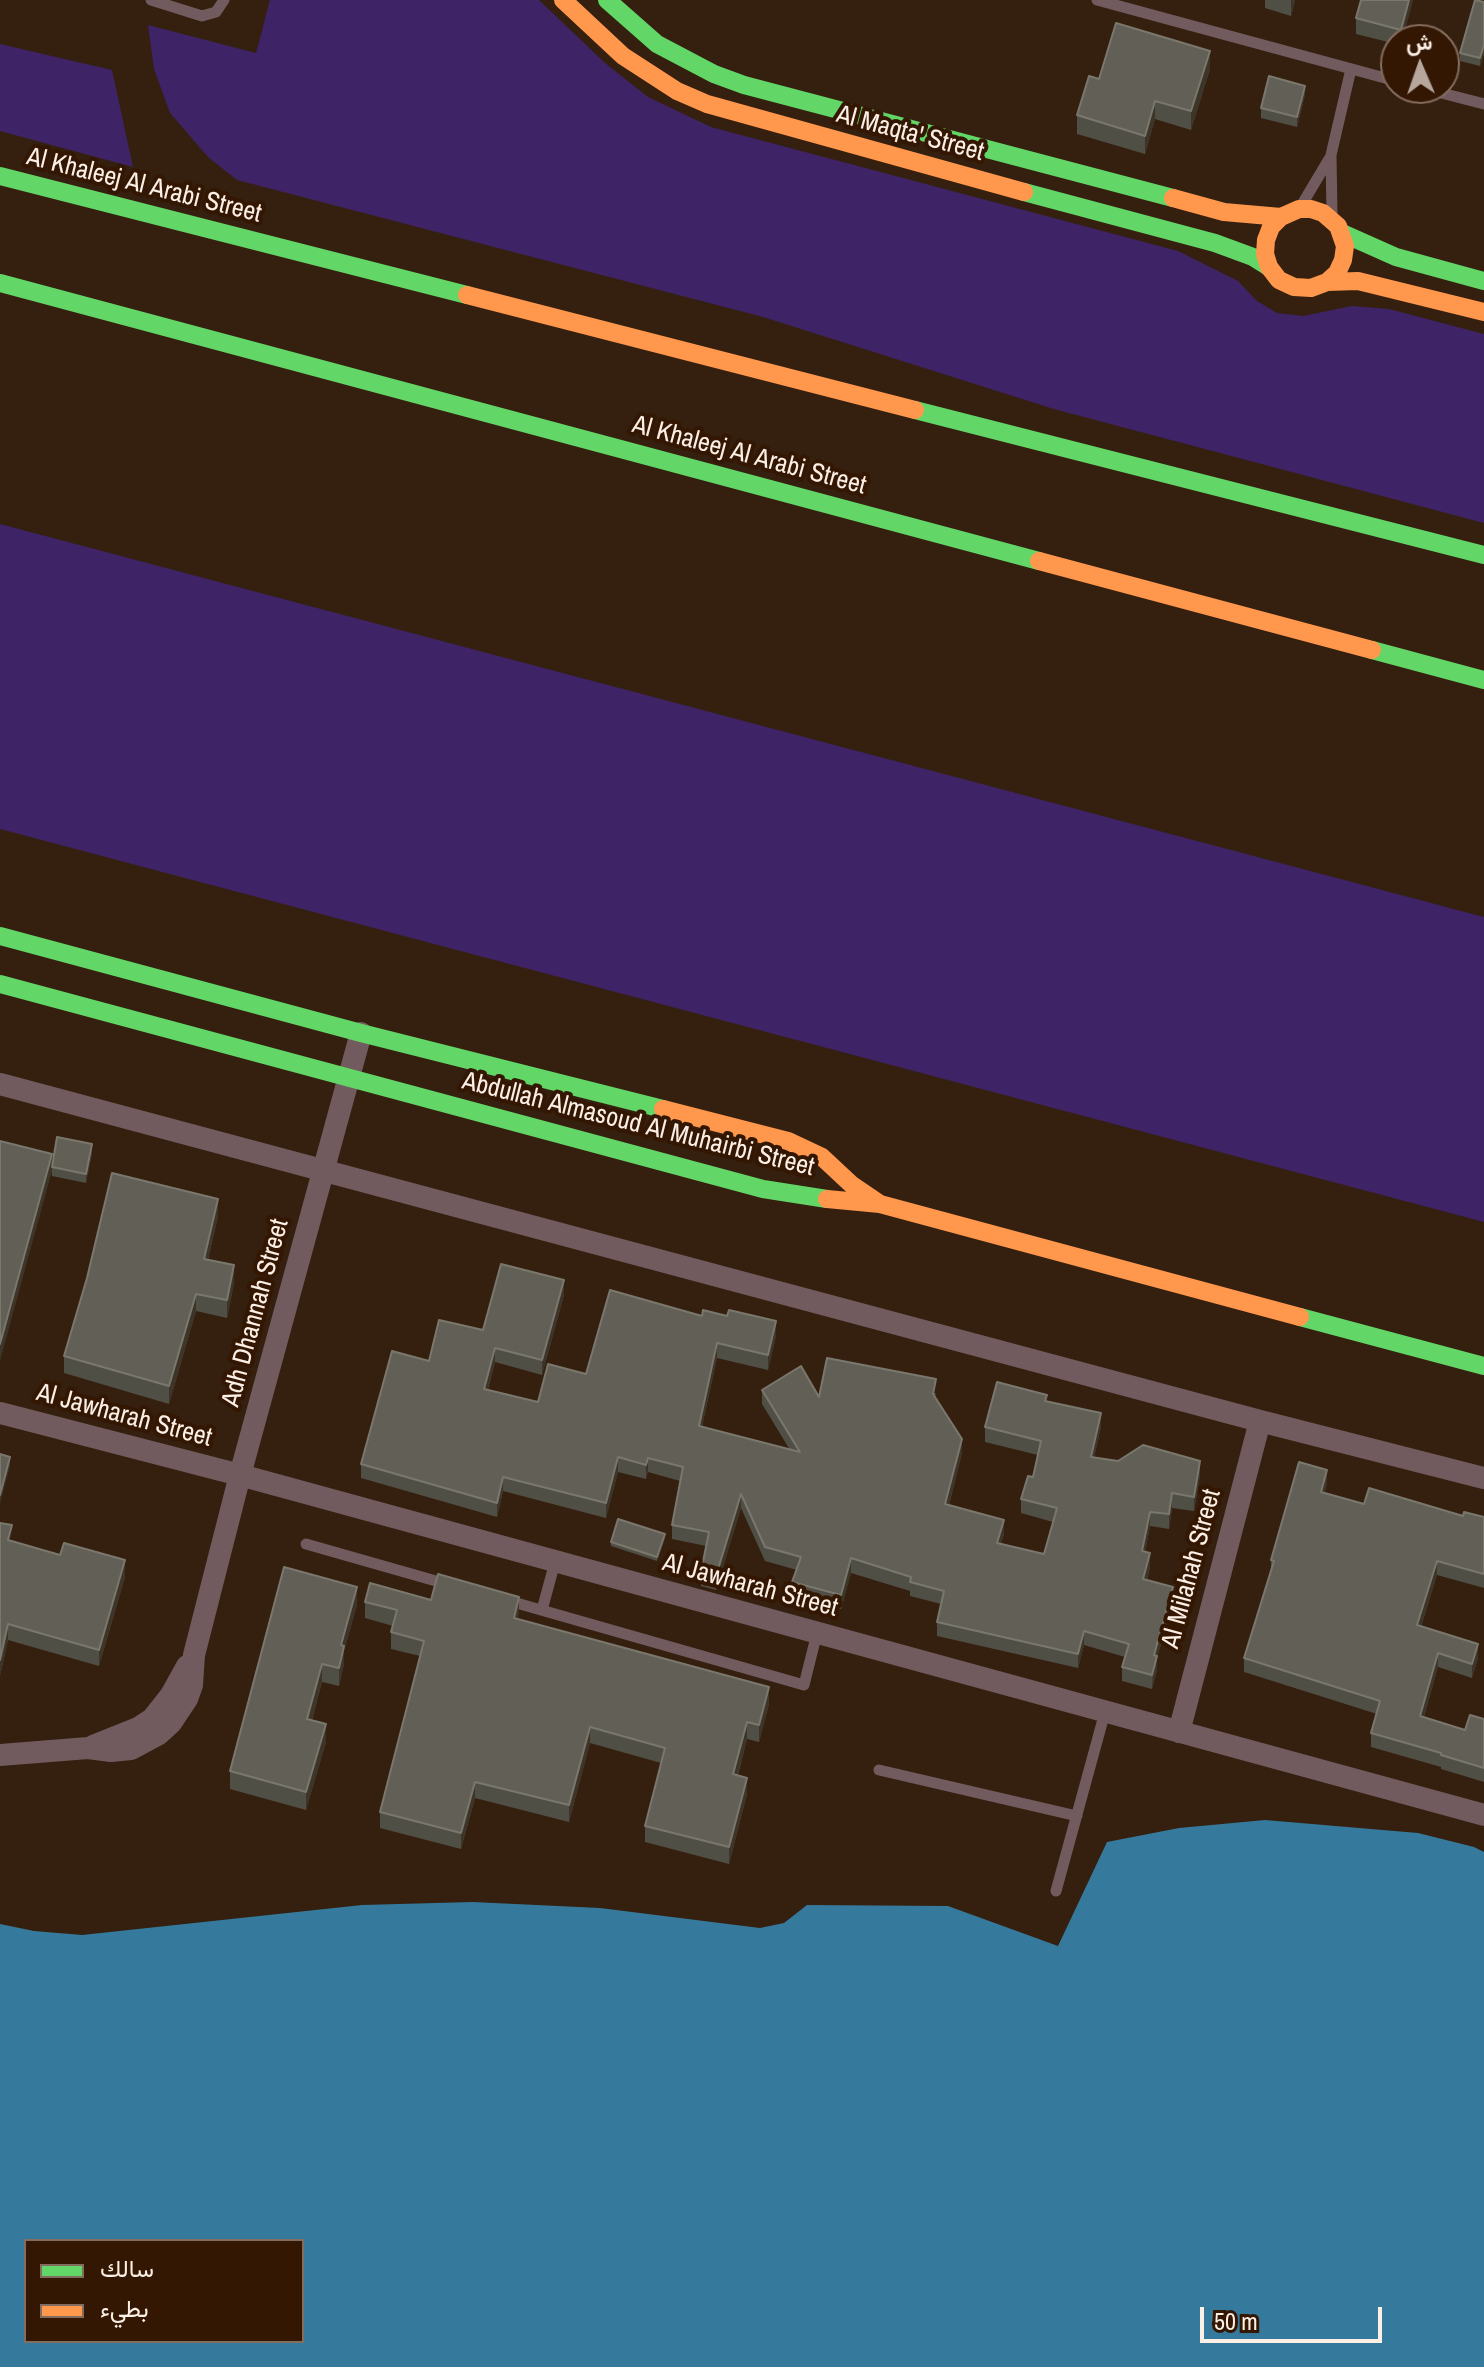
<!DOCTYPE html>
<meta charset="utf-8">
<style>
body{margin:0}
#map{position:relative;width:1484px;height:2367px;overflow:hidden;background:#351f0f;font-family:"Archivo Narrow",Vazirmatn,sans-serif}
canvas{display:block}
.legend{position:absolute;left:24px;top:2239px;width:280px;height:104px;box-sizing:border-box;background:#331703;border:2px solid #836d5e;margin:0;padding:10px 14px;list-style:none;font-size:24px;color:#fcefe6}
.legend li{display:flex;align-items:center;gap:16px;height:40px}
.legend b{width:40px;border:2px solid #836d5e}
.north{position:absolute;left:1380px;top:24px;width:80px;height:80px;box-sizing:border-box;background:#331703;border:2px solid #836d5e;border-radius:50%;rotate:358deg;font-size:22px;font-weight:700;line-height:32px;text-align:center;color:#fcefe6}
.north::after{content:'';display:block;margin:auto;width:28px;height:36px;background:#b6a69b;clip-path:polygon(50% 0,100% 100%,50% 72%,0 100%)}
.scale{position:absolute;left:1200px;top:2307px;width:182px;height:36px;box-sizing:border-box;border:4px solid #fcefe6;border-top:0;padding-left:10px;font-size:24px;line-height:28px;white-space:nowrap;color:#fcefe6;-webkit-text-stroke:6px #331703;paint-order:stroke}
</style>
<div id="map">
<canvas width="1484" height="2367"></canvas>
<ul class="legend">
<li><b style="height:10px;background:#63d668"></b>سالك</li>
<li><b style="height:10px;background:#ff974d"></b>بطيء</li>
</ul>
<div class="north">ش</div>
<div class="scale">50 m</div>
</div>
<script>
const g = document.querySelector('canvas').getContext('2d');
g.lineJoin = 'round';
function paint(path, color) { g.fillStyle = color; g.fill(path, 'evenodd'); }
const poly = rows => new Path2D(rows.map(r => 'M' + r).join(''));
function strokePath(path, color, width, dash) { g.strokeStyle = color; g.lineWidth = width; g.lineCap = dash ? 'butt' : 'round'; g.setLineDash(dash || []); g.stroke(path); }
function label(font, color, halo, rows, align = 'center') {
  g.font = font + ' "Archivo Narrow",sans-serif'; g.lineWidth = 8; g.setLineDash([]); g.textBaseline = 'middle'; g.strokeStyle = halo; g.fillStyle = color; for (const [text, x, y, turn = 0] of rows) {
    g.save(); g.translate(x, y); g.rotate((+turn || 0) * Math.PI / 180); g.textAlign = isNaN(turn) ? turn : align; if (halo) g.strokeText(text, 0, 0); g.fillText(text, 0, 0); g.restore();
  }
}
paint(poly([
 [270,0,539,0,605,63,648,97,711,127,1178,251,1238,281,1257,301,1277,313,1303,316,1352,306,1389,309,1484,334,1484,523,1054,409,763,317,237,180,208,157,170,113,154,69,148,25,256,53],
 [0,44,112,70,133,167,0,131],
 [0,524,1484,917,1484,1222,0,829]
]), '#3e2466');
paint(poly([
 [1265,1820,1418,1833,1474,1847,1484,1852,1484,2367,0,2367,0,1924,34,1931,82,1935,362,1905,473,1902,600,1908,760,1928,784,1923,807,1905,948,1906,1058,1946,1107,1842,1179,1828],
 [26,2241,302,2241,302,2341,26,2341]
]), '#357a9c');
strokePath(poly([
 [151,0,202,16,216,12,224,0],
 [1097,0,1396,81],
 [1422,88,1484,104],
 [1301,206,1329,159],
 [1332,214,1331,155,1351,69],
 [306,1544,450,1585],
 [506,1600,804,1685,817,1633],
 [542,1610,555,1562],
 [879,1770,1077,1816],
 [1056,1891,1105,1712]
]), '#725b5e', 11);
strokePath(poly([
 [0,1084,1260,1421,1484,1478],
 [0,1413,240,1475,1484,1815],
 [1179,1732,1260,1421],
 [93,1746,138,1728,152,1719,171,1695,187,1666],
 [0,1755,88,1748,111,1751,131,1749,159,1734,171,1723,187,1699,192,1685,194,1655,240,1475,361,1033]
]), '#725b5e', 22);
strokePath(poly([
 [607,0,657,44,714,74,744,85,1173,198],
 [0,176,467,295],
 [1024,192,1215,243,1253,257,1269,267],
 [1342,233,1396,257,1484,281],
 [0,283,1039,561],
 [915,410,1484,555],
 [1372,650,1484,680],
 [0,936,361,1033,663,1109],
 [0,984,763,1189,827,1199],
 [1300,1317,1484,1366]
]), '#63d668', 18);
strokePath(poly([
 [563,0,623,56,677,91,707,104,1024,192],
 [1173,198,1224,212,1281,217],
 [1327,282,1337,273,1343,260,1345,246,1338,226,1323,213,1311,209,1299,209,1281,217,1271,227,1266,240,1265,254,1269,267,1279,280,1294,287,1311,288,1327,282,1358,281,1484,312],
 [467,295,915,410],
 [1039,561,1372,650],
 [663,1109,788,1141,822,1157,852,1185,880,1204],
 [827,1199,880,1204,1300,1317]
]), '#ff974d', 18);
paint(poly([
 [1265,0,1295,0,1291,16,1265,8],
 [1361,0,1413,0,1402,40,1396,40,1396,44,1356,34,1356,18],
 [1484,2,1484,54,1480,66,1460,61,1460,53],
 [1210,69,1191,130,1155,119,1145,154,1077,134,1077,115,1099,79],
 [1305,95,1297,127,1261,118,1261,108],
 [92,1153,86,1183,52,1176,52,1167],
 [218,1216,208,1260,234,1283,227,1318,196,1311,169,1404,64,1373,64,1356],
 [564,1295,542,1375,495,1362,488,1390,538,1402,586,1374,702,1316,776,1336,768,1370,717,1358,702,1427,790,1450,762,1404,762,1390,819,1397,936,1393,935,1397,962,1453,949,1505,1004,1534,1001,1544,1044,1554,1053,1522,1021,1513,1021,1499,1033,1477,1038,1455,985,1442,985,1427,1047,1401,1101,1427,1094,1458,1200,1475,1194,1511,1172,1508,1169,1529,1150,1526,1145,1552,1150,1568,1147,1580,1173,1602,1157,1658,1157,1670,1152,1689,1122,1681,1122,1667,1125,1657,1084,1645,1078,1668,937,1636,937,1622,941,1604,910,1596,910,1591,851,1573,841,1609,792,1596,792,1582,797,1570,765,1561,741,1508,716,1590,701,1586,701,1572,706,1546,672,1539,672,1525,680,1481,648,1472,646,1479,618,1472,606,1518,503,1491,497,1517,361,1478,361,1464,429,1361,483,1330],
 [1327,1484,1324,1493,1364,1504,1484,1517,1484,1588,1437,1575,1421,1627,1478,1658,1472,1678,1438,1667,1424,1717,1465,1730,1484,1719,1484,1782,1441,1769,1441,1767,1371,1747,1371,1733,1377,1714,1244,1672,1244,1658,1271,1571,1271,1560],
 [665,1538,657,1561,611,1546,611,1542],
 [12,1541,125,1577,99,1666,8,1640,0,1676],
 [431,1600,519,1613,517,1619,769,1704,759,1742,747,1739,738,1775,747,1794,729,1864,645,1842,645,1826,661,1763,590,1743,569,1822,475,1798,461,1849,380,1828,380,1812,420,1656,391,1649,391,1632,393,1626,365,1618,365,1602],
 [357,1605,344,1651,344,1664,339,1686,322,1682,312,1720,326,1742,306,1810,230,1789,230,1771]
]), '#504f45');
paint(poly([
 [1291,0,1295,0,1291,16],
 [1409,0,1413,0,1402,40,1401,40,1401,30],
 [1484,45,1484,54,1480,66,1480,58],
 [1210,51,1210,69,1191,130,1191,111],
 [1305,86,1305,95,1297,127,1297,117],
 [1155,101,1155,119,1145,154,1145,136],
 [92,1144,92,1153,86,1183,86,1174],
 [52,1154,52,1171,0,1361,0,1344],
 [218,1199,218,1216,204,1276,204,1259],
 [234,1265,234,1283,227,1318,227,1300],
 [564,1280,564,1295,542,1375,542,1360],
 [196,1294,196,1311,169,1404,169,1386],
 [776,1321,776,1336,768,1370,768,1355],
 [717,1343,717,1358,699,1440,699,1426],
 [495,1348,495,1362,484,1403,484,1389],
 [1101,1413,1101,1427,1091,1472,1091,1457],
 [962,1439,962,1453,945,1519,945,1504],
 [10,1457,10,1466,0,1504,0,1495],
 [618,1457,618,1472,606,1518,606,1503],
 [648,1458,648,1472,646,1479,646,1465],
 [1200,1461,1200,1475,1194,1511,1194,1497],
 [1327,1470,1327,1484,1321,1506,1321,1492],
 [503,1477,503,1491,497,1517,497,1503],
 [1172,1493,1172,1508,1169,1529,1169,1514],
 [741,1494,741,1508,716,1590,716,1576],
 [1150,1512,1150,1526,1142,1566,1142,1551],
 [1004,1520,1004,1534,997,1557,997,1543],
 [665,1534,665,1538,657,1561,657,1557],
 [1150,1553,1150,1568,1143,1593,1143,1579],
 [851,1558,851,1573,841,1609,841,1595],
 [125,1560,125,1577,99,1666,99,1650],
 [1437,1561,1437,1575,1417,1639,1417,1625],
 [357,1587,357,1605,344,1651,344,1664,339,1686,339,1668,341,1645],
 [1173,1587,1173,1602,1157,1658,1157,1670,1152,1689,1154,1655],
 [519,1597,519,1613,514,1635,514,1618],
 [8,1624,8,1640,0,1676,0,1660],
 [1084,1631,1084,1645,1078,1668,1078,1654],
 [1478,1644,1478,1658,1472,1678,1472,1664],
 [1438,1653,1438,1667,1420,1730,1420,1716],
 [322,1664,322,1682,307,1737,307,1719],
 [769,1687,769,1704,759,1742,759,1725],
 [747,1722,747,1739,733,1791,733,1774],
 [326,1724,326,1742,306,1810,306,1792],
 [590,1727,590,1743,569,1822,569,1805],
 [747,1778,747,1794,729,1864,729,1847],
 [475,1782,475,1798,461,1849,461,1833]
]), '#3d3528');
const building = poly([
 [1361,0,1409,0,1401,30,1356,18,1361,0],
 [1475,0,1484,2,1484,45,1480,58,1460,53,1475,0],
 [1116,23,1210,51,1191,111,1155,101,1145,136,1077,115,1089,76,1099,79,1116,23],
 [1269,76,1305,86,1297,117,1261,108,1269,76],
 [57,1137,92,1144,86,1174,52,1167,57,1137],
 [0,1141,52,1154,0,1344,0,1141],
 [112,1173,218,1199,204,1259,234,1265,227,1300,196,1294,169,1386,64,1356,87,1278,112,1173],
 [501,1264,564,1280,542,1360,495,1348,484,1389,538,1402,548,1364,586,1374,610,1290,702,1316,703,1310,727,1316,729,1310,776,1321,768,1355,717,1343,699,1426,800,1452,762,1390,801,1366,819,1397,827,1358,936,1379,933,1394,962,1439,945,1504,1004,1520,997,1543,1044,1554,1057,1508,1021,1499,1028,1476,1033,1477,1041,1441,985,1427,997,1382,1047,1395,1045,1401,1101,1413,1091,1457,1118,1461,1143,1445,1200,1461,1194,1497,1172,1493,1169,1514,1150,1512,1142,1551,1150,1553,1143,1579,1173,1587,1154,1655,1157,1656,1152,1675,1122,1667,1129,1644,1084,1631,1078,1654,937,1622,944,1591,910,1582,911,1577,851,1558,841,1595,792,1582,801,1557,765,1547,741,1494,716,1576,701,1572,709,1532,672,1525,683,1467,648,1458,646,1465,618,1457,606,1503,503,1477,497,1503,361,1464,392,1351,429,1361,439,1320,483,1330,501,1264],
 [0,1454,10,1457,0,1495,0,1454],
 [1299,1462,1327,1470,1321,1492,1364,1504,1369,1488,1463,1516,1464,1512,1484,1517,1484,1574,1437,1561,1417,1625,1478,1644,1472,1664,1438,1653,1420,1716,1465,1730,1470,1715,1484,1719,1484,1768,1441,1755,1441,1753,1371,1733,1380,1701,1244,1658,1274,1561,1271,1560,1299,1462],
 [618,1519,665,1534,657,1557,611,1542,618,1519],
 [0,1523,12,1525,8,1540,60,1555,64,1543,125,1560,99,1650,8,1624,0,1660,0,1523],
 [284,1567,357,1587,341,1645,344,1646,339,1668,322,1664,307,1719,326,1724,306,1792,230,1771,284,1567],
 [438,1574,519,1597,514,1618,769,1687,759,1725,747,1722,733,1774,747,1778,729,1847,645,1826,665,1748,590,1727,569,1805,475,1782,461,1833,380,1812,424,1641,391,1632,397,1610,365,1602,370,1583,431,1600,438,1574]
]);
paint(building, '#626056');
strokePath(building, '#7a776d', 2);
label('26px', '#fcefe6', '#331703', [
 ["Al Maqta' Street",910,134,15],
 ["Al Khaleej Al Arabi Street",144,186,14],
 ["Al Khaleej Al Arabi Street",749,456,15],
 ["Abdullah Almasoud Al Muhairbi Street",638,1125,14],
 ["Adh Dhannah Street",256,1313,-75],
 ["Al Jawharah Street",124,1416,15],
 ["Al Milahah Street",1192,1569,-75],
 ["Al Jawharah Street",750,1586,15]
]);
</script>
